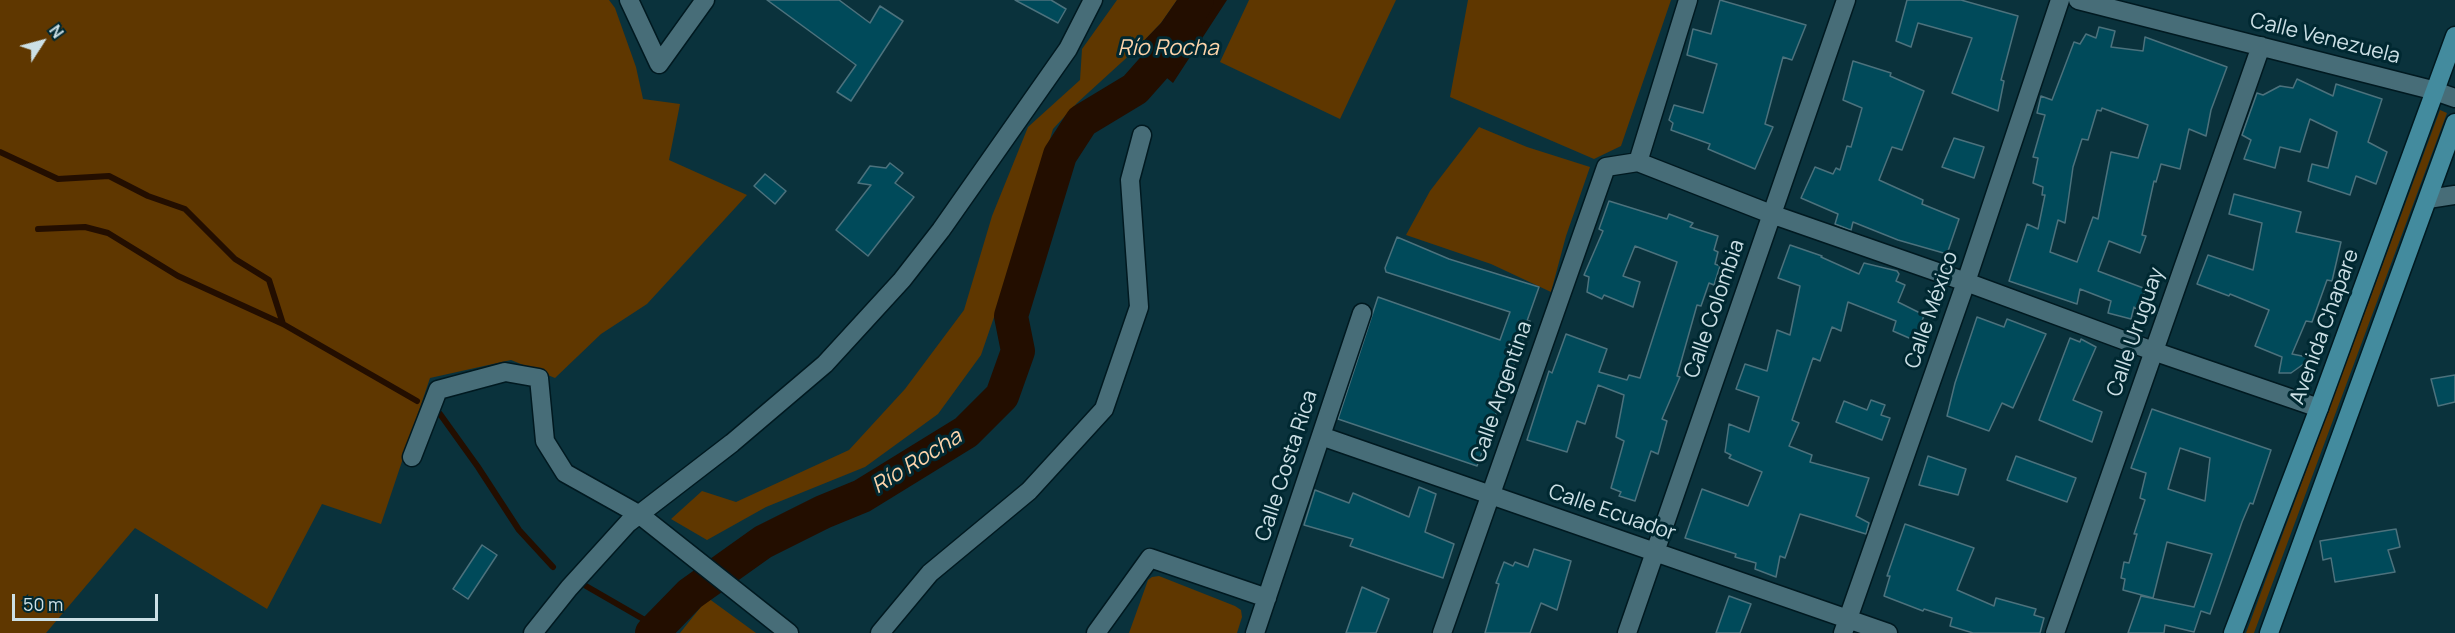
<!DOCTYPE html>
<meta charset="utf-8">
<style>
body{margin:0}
#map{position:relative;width:2455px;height:633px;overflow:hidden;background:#0a323c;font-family:Manrope,sans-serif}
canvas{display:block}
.north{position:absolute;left:12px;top:12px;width:60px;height:60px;-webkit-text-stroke:4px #002831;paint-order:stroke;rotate:54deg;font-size:16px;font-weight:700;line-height:24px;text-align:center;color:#cce0e6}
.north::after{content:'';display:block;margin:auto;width:21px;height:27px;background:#cce0e6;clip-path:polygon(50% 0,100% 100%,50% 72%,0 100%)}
.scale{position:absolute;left:12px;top:594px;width:146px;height:27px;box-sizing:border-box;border:3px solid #cce0e6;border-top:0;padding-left:8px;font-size:18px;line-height:21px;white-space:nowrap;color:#cce0e6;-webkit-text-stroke:4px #002831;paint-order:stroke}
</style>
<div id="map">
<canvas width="2455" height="633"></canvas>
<div class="north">N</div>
<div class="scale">50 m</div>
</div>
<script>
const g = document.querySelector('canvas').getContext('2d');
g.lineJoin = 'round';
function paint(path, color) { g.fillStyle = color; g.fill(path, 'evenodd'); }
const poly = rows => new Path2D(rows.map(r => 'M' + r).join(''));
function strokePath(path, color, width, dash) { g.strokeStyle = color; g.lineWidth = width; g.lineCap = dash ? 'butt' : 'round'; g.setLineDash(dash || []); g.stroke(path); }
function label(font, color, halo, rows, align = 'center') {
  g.font = font + ' Manrope,sans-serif'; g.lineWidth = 6; g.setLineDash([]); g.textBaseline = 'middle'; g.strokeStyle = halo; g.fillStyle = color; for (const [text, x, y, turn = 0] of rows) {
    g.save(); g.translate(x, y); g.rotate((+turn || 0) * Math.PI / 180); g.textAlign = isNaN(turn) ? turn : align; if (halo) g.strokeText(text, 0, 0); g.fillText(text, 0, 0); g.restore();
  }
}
paint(poly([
 [0,0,609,0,615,8,636,67,643,99,680,104,669,160,747,195,647,304,601,334,555,378,511,360,430,378,381,524,322,504,267,609,135,528,46,633,0,633],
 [1117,0,1177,0,1161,23,1134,51,1077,103,1053,129,1015,256,981,355,938,414,865,467,766,507,707,540,671,519,702,491,736,502,849,450,905,389,964,310,992,216,1028,127,1080,80,1082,49],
 [1249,0,1396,0,1340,119,1220,62],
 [1468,0,1671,0,1621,146,1594,159,1450,97],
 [2440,110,2447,113,2254,633,2246,633],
 [1479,127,1527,147,1590,167,1566,236,1551,292,1491,264,1406,235,1430,191],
 [1159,576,1235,606,1241,610,1242,617,1237,633,1129,633,1148,580,1152,577],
 [708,598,756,633,680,633]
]), '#5f3700');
paint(poly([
 [1177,0,1227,0,1173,83,1134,51,1161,23]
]), '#230e00');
strokePath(poly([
 [0,152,58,179,109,176,148,196,185,209,235,259,269,280,283,324,417,401],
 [38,229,85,227,108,233,178,276,283,324],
 [440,414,478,467,519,530,553,567],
 [586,586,657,627]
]), '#230e00', 6);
strokePath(poly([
 [652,633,690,594,763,542,823,512,862,496,966,432,1002,396,1018,351,1011,316,1060,155,1082,121,1135,89,1166,54,1197,0]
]), '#230e00', 34);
const building = poly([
 [767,0,839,0,870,23,880,6,903,21,851,101,837,92,856,65,767,0],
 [1015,0,1051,0,1066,9,1058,23,1015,0],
 [1720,0,1806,25,1792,60,1783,57,1765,124,1773,127,1755,169,1708,149,1710,144,1671,130,1673,123,1669,120,1674,105,1703,113,1717,64,1687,55,1693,29,1711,34,1720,0],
 [1907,0,1961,0,2018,16,2001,80,2004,81,1998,111,1952,93,1972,38,1918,23,1911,47,1896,41,1907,0],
 [2099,27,2115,31,2111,47,2143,51,2145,37,2227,67,2211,110,2206,136,2189,129,2180,169,2161,164,2156,182,2154,181,2142,235,2146,236,2140,253,2109,241,2098,271,2146,289,2138,310,2134,307,2131,319,2108,313,2111,301,2080,289,2077,304,2009,281,2027,224,2038,229,2045,195,2042,195,2043,187,2033,183,2038,158,2033,157,2045,115,2037,113,2041,96,2052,100,2074,42,2080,44,2086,34,2096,38,2099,27],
 [2102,108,2148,125,2138,158,2111,152,2098,219,2093,217,2077,262,2050,252,2058,220,2065,223,2073,167,2082,139,2088,140,2097,110,2101,111,2102,108],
 [1853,61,1891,73,1890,76,1924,91,1902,150,1892,147,1879,180,1923,200,1922,204,1959,219,1947,254,1898,240,1853,222,1851,230,1848,229,1835,224,1838,214,1801,198,1815,167,1833,174,1836,168,1840,170,1847,146,1851,147,1862,108,1843,100,1853,61],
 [2297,79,2333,96,2336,84,2382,99,2368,142,2387,152,2376,184,2356,176,2350,195,2308,181,2312,164,2328,168,2337,132,2310,119,2300,152,2280,147,2275,168,2244,159,2251,140,2242,135,2257,93,2263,95,2280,86,2293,88,2297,79],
 [1954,138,1984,147,1974,178,1942,167,1954,138],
 [890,163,903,173,895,183,914,197,868,256,836,230,871,185,858,183,870,166,886,168,890,163],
 [765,174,786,191,775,204,754,186,765,174],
 [2234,194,2301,212,2296,232,2341,242,2332,281,2327,280,2312,322,2306,321,2292,354,2312,358,2291,373,2279,373,2282,357,2255,346,2269,310,2230,294,2229,296,2197,284,2208,255,2253,270,2262,223,2229,214,2234,194],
 [1609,201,1667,219,1669,214,1693,223,1690,227,1718,236,1714,250,1718,252,1715,264,1720,266,1714,285,1709,283,1701,306,1697,305,1677,376,1680,377,1662,419,1667,421,1658,454,1651,451,1635,501,1619,496,1621,492,1611,488,1624,441,1616,437,1624,395,1598,385,1585,424,1577,421,1567,452,1527,440,1549,371,1552,373,1566,334,1607,349,1599,372,1627,380,1629,375,1640,378,1677,262,1635,246,1623,276,1640,282,1633,307,1604,295,1602,299,1587,292,1589,277,1584,275,1603,231,1599,229,1609,201],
 [1397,237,1449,259,1539,287,1527,321,1530,321,1477,466,1338,419,1378,297,1500,340,1510,312,1386,272,1385,268,1397,237],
 [1790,245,1822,256,1821,257,1859,274,1864,263,1897,271,1899,274,1896,281,1905,285,1898,302,1924,315,1916,341,1893,331,1896,321,1848,302,1841,331,1832,327,1820,361,1813,358,1792,420,1799,423,1789,446,1812,455,1810,462,1869,478,1856,516,1869,523,1866,534,1800,514,1785,558,1780,556,1776,577,1755,569,1756,563,1735,557,1736,554,1685,538,1702,489,1748,506,1762,472,1729,458,1731,455,1725,452,1729,424,1749,432,1759,397,1736,389,1745,364,1767,371,1777,330,1790,335,1800,286,1778,278,1790,245],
 [1977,317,2004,327,2007,319,2046,334,2013,408,2002,403,1989,431,1947,416,1955,383,1977,317],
 [2070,338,2080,342,2081,339,2096,347,2073,400,2102,412,2092,442,2039,420,2070,338],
 [2455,375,2455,402,2438,406,2431,379,2455,375],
 [1871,400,1885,405,1881,415,1890,418,1882,440,1836,422,1844,401,1867,410,1871,400],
 [2152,409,2271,450,2253,504,2250,503,2242,522,2210,614,2201,611,2194,632,2165,625,2164,633,2128,633,2141,596,2194,607,2212,554,2167,542,2153,598,2123,590,2125,579,2121,578,2124,562,2129,563,2137,534,2134,534,2145,500,2140,498,2146,473,2131,468,2152,409],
 [2180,448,2210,458,2205,501,2168,489,2180,448],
 [1928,456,1966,469,1958,495,1919,485,1928,456],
 [2016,456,2076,478,2067,502,2007,480,2016,456],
 [1419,487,1436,494,1425,532,1454,544,1443,578,1350,546,1353,539,1304,525,1315,490,1349,503,1353,493,1409,517,1419,487],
 [1905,524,1974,548,1957,590,1994,606,1996,598,2036,609,2034,615,2044,618,2040,633,1973,633,1950,626,1952,618,1924,609,1923,611,1884,596,1890,576,1887,576,1905,524],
 [2396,529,2400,547,2388,550,2395,572,2335,582,2331,558,2323,560,2320,541,2396,529],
 [482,545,497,555,468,599,453,589,482,545],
 [1534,549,1571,561,1557,610,1541,603,1530,633,1485,633,1499,584,1496,583,1504,562,1513,566,1515,562,1528,567,1534,549],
 [1362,587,1389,599,1376,633,1346,633,1362,587],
 [1729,596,1751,604,1740,633,1716,633,1729,596]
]);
paint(building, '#004a5a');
strokePath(building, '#4c727d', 1.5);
const minor = poly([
 [629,0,659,64,705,0],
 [2078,0,2432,90,2455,98],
 [1638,162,1688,0],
 [2428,199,2455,195],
 [1321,436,1888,633],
 [412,457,438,390,505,372,539,378,545,441,565,473,640,515,789,633],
 [533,633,569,588,628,523,732,443,825,364,902,280,941,230,1068,49,1093,0],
 [880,633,930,573,1029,491,1104,409,1139,307,1130,180,1142,135],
 [1096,633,1150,558,1267,598],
 [1255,633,1362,313],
 [1442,633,1606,167,1638,162,1771,214,1966,282,2153,351,2319,408],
 [1627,633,1846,0],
 [1843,633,1966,282,2060,0],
 [2055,633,2261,46]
]);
const major = poly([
 [2233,633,2319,408,2455,36],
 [2269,633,2455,123]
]);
strokePath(minor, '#001920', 21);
strokePath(major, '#001920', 21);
strokePath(minor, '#476d78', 18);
strokePath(major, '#438b9e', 18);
label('21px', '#cce0e6', '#002831', [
 ["Calle Venezuela",2325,39,14],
 ["Calle Colombia",1715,309,-71],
 ["Calle México",1932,310,-71],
 ["Avenida Chapare",2325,327,-70],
 ["Calle Uruguay",2136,332,-71],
 ["Calle Argentina",1502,392,-71],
 ["Calle Costa Rica",1287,466,-72],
 ["Calle Ecuador",1612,513,19]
]);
label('italic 22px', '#fcd4ab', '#002831', [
 ["Río Rocha",1168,49],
 ["Río Rocha",917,462,-32]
]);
</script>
